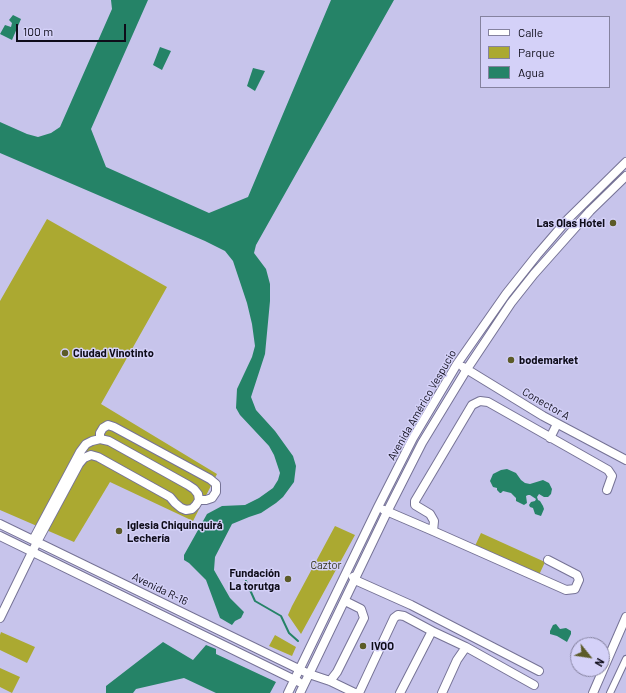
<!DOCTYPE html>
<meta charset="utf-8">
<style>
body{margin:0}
#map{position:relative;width:626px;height:693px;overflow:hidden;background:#c7c4eb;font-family:Barlow,sans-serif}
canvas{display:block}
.legend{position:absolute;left:480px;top:16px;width:130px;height:72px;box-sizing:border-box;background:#d4d1f8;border:1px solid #85829f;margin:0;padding:5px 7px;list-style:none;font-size:12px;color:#0e0c19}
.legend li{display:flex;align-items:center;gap:8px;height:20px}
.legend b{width:20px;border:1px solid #85829f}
.north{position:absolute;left:570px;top:637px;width:40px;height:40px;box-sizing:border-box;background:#d4d1f8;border:1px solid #85829f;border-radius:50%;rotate:120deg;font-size:11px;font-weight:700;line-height:16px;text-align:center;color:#0e0c19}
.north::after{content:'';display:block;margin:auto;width:14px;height:18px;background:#5c5b28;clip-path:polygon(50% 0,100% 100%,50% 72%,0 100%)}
.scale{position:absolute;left:16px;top:24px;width:110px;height:18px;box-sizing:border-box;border:2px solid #0e0c19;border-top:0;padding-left:5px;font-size:12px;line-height:14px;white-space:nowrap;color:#0e0c19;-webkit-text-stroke:3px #d4d1f8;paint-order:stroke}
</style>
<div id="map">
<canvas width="626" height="693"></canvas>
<ul class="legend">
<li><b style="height:5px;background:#fff"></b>Calle</li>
<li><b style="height:11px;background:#aba931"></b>Parque</li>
<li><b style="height:11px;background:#258367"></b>Agua</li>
</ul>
<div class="north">N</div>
<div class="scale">100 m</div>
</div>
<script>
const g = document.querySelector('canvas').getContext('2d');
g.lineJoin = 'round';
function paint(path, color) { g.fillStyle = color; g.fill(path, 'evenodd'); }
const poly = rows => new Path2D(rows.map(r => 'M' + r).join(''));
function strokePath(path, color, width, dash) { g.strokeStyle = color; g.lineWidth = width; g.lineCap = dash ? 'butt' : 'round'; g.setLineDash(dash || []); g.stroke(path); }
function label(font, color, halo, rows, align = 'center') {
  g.font = font + ' Barlow,sans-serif'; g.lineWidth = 3; g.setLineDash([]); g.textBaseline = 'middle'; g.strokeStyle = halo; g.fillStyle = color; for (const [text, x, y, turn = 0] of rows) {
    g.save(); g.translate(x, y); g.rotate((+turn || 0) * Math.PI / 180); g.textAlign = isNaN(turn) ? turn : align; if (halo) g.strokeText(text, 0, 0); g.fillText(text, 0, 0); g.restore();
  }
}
paint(poly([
 [47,219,167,287,101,404,217,474,193,521,110,482,74,542,0,510,0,301],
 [335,526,355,535,301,634,288,615,292,606],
 [481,533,545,562,539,575,475,546],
 [1,632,35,647,27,663,0,650,0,635],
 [275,635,296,647,292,656,269,646],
 [0,668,20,677,12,693,0,687]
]), '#aba931');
paint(poly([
 [111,0,148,0,91,129,106,167,209,213,248,197,331,0,394,0,256,245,254,253,266,269,270,284,270,301,265,354,251,397,256,410,275,431,293,456,296,466,294,482,283,497,276,503,261,513,249,517,232,524,215,557,214,570,230,598,244,612,241,618,235,621,232,625,220,618,206,580,189,563,184,560,184,555,207,514,222,506,245,505,259,498,273,488,278,480,280,473,274,455,269,446,240,415,236,408,237,389,252,357,255,346,252,324,247,303,233,261,225,251,205,241,0,153,0,122,27,134,38,137,51,133,60,127,112,9],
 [13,15,21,19,12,40,0,34,5,25,11,27,12,23,9,20],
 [160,47,171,51,162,70,153,65],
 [253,68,265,71,255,91,247,86],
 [507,469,516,473,521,480,525,483,530,484,543,480,549,483,552,489,551,494,548,497,544,497,539,494,537,497,538,500,540,501,543,506,544,509,541,516,535,514,533,508,530,507,529,505,531,502,535,501,536,499,530,495,528,495,526,496,527,503,524,505,516,501,516,498,511,493,503,491,501,493,500,493,497,490,497,488,493,487,490,481,493,474,501,470],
 [556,624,560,629,566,628,571,631,571,634,567,642,557,636,550,634,550,631,553,625],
 [163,642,193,660,206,645,216,649,216,654,276,682,270,693,216,693,184,678,136,689,133,693,106,693,106,686]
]), '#258367');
strokePath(poly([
 [246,581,255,601,281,616,289,633,298,641]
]), '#258367', 2);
const pedestrian = poly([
 [610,693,626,659]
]);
const minor = poly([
 [463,367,543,416,626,460],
 [550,438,557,424],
 [100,439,100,433,103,428,108,425,114,427,210,479,216,484,216,492,212,498,206,500,199,500],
 [384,510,433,531,566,590,575,589,579,580,577,575,548,560],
 [0,524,309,674,330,681,355,693],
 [433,531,434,521,430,514,415,505,415,501,472,405,480,401,488,402,608,470,612,476,607,490],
 [0,536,299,682],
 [353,577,355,580,411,605,539,671],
 [0,618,37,542,79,464,84,458,91,455,98,457,170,497,175,503,181,508,186,510,192,509,196,505,199,500,198,494,194,489,188,485,109,441,100,439,92,441,86,444,80,452,33,540],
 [432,631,466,647],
 [330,681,337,672,364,618,361,609,345,601],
 [288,693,378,507,413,438,457,364,506,294,537,255,568,219,626,162],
 [300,693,387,512,422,443,467,369,511,303,534,274,590,211,626,176],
 [359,693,394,618,398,615,404,616,432,631,400,693],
 [442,693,457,660,466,647,534,685],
 [593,693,626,617]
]);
strokePath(pedestrian, '#767396', 8);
strokePath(minor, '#767396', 10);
strokePath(pedestrian, '#fff', 6);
strokePath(minor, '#fff', 8);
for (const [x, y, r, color] of [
 [613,223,4,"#5c5b28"],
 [65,353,4,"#5c5b28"],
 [511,360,4,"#5c5b28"],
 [119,531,4,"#5c5b28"],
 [288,579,4,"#5c5b28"],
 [363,646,4,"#5c5b28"]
]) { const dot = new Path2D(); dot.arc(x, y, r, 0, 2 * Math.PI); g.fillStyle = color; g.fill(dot); strokePath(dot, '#d4d1f8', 1.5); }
label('bold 11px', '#0e0c19', '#d4d1f8', [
 ["Las Olas Hotel",605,223,"right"],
 ["Ciudad Vinotinto",73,353],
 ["bodemarket",519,360],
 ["Iglesia Chiquinquirá",127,525],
 ["Lechería",127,538],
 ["Fundación",280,573,"right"],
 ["La torutga",280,586,"right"],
 ["IVOO",371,646]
], 'left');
label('11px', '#0e0c19', '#d4d1f8', [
 ["Conector A",546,404,30],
 ["Avenida Américo Vespucio",422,405,-60],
 ["Avenida R-16",160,589,26]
]);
label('11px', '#32321b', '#d4d1f8', [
 ["Caztor",326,565]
]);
</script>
